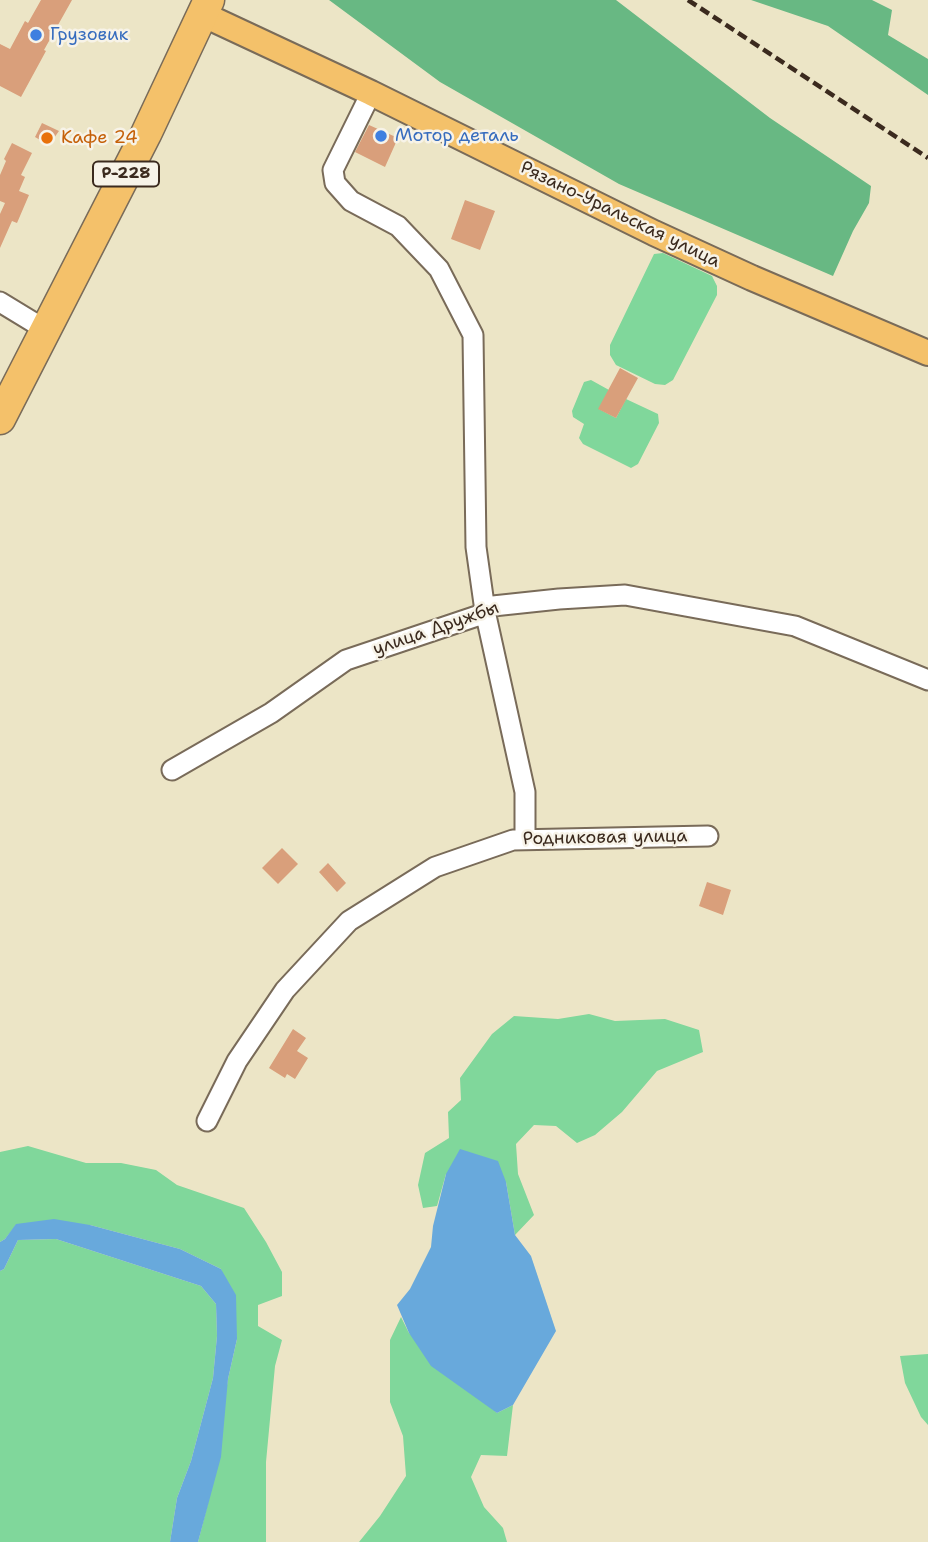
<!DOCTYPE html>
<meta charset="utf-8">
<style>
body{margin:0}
canvas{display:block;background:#ece5c6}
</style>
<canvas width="928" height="1542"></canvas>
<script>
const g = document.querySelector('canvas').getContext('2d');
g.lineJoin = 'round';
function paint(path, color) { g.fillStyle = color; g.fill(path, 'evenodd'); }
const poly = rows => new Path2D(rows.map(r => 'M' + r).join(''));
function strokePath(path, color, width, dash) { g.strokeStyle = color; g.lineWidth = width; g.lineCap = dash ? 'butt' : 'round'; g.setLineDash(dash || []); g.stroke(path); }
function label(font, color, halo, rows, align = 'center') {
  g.font = font + ' "Shantell Sans",sans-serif'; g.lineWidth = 5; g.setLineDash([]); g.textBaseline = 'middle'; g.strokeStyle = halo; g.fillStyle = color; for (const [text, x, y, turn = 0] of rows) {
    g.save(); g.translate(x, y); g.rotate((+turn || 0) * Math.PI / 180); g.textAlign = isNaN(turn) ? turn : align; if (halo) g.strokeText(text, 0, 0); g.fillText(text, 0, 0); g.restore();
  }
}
paint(poly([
 [663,253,712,276,717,286,717,295,673,380,665,385,655,384,616,365,610,355,610,345,654,254],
 [591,380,609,390,599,409,616,418,626,399,658,414,659,423,638,464,631,468,583,444,579,438,584,424,573,417,572,411,584,382],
 [589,1014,615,1021,665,1019,699,1030,703,1052,657,1071,622,1112,595,1135,577,1143,556,1126,534,1125,516,1144,518,1174,534,1215,515,1235,506,1182,446,1174,437,1206,423,1208,418,1185,425,1153,449,1138,448,1112,461,1100,460,1078,492,1034,514,1016,558,1019],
 [28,1146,86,1163,121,1163,156,1170,177,1185,244,1208,266,1242,282,1272,282,1296,258,1305,258,1326,282,1340,275,1366,266,1462,266,1542,198,1542,208,1503,228,1379,237,1339,221,1269,180,1249,90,1225,17,1224,5,1239,0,1242,0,1152],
 [56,1239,201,1286,216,1304,217,1336,213,1378,191,1461,177,1498,170,1542,0,1542,0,1271,4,1269,18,1240],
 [401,1317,409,1333,497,1413,513,1405,507,1456,481,1455,471,1477,484,1507,503,1528,507,1542,359,1542,380,1516,406,1476,403,1436,390,1402,390,1340],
 [928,1354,928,1425,921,1417,905,1383,900,1356]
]), '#80d79b');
paint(poly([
 [329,0,616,0,770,118,871,186,869,203,853,231,833,276,619,184,440,82],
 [751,0,872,0,892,10,888,35,928,59,928,95,828,26]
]), '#68b883');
paint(poly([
 [460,1149,498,1161,506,1182,515,1235,531,1256,556,1331,513,1405,497,1413,431,1366,409,1333,397,1305,410,1289,431,1247,433,1226,446,1174],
 [54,1219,90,1225,180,1249,221,1269,236,1295,237,1339,228,1379,221,1457,198,1542,170,1542,177,1498,191,1461,213,1378,217,1336,216,1304,201,1286,56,1239,18,1240,4,1269,0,1271,0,1242,5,1239,16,1224]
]), '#68a9dc');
paint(poly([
 [41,0,72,0,44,50,46,51,21,97,0,86,0,44,10,49,25,21,28,23],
 [42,123,59,131,49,145,35,137],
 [369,125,398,138,385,167,355,152],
 [12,143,32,153,21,175,25,177,19,191,29,195,17,223,12,221,0,248,0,214,5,203,0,201,0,175,6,161,4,159],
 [465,200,495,211,480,250,451,239],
 [620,368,638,378,616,418,598,409],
 [282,848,298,864,278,884,262,868],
 [328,863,346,883,337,892,319,872],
 [707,882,731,890,723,915,699,906],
 [293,1029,306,1038,297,1051,308,1058,295,1079,287,1074,285,1078,269,1068]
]), '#d99f7b');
const minor = poly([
 [371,93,333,170,335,183,351,201,398,226,439,269,473,335,476,547,485,611,525,792,525,839],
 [0,302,46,330],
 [172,770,271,713,346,660,477,616,493,606,559,599,625,595,795,626,928,680],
 [207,1121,237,1061,285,990,349,921,435,867,513,840,708,836]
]);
const major = poly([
 [202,14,371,93,654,233,752,278,928,353]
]);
const highway = poly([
 [0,419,146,134,209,0]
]);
strokePath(minor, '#796b59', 23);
strokePath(major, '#796b59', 28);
strokePath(highway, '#796b59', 33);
strokePath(minor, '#fff', 19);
strokePath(major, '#f4c16a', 24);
strokePath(highway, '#f4c16a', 30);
strokePath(poly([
 [688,0,928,158]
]), '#3b2a1e', 4.5, [10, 5]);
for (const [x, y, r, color] of [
 [36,35,7,"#3f7fe0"],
 [381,136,7,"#3f7fe0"],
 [47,138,7,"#e8710a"]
]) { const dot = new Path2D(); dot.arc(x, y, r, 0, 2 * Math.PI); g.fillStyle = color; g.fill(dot); strokePath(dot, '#f7f3e8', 2.5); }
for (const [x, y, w] of [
 [126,174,66]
]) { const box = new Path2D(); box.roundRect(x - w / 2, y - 12.5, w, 25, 5); g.fillStyle = '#f7f3e8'; g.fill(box); strokePath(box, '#3b2a1e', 2); }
label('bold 16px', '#3b2a1e', null, [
 ["Р-228",126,174]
]);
label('18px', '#366cbe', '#f7f3e8', [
 ["Грузовик",50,35],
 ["Мотор деталь",395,136]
], 'left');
label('18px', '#c56008', '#f7f3e8', [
 ["Кафе 24",61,138]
], 'left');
label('18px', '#3b2a1e', '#f7f3e8', [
 ["Рязано-Уральская улица",620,215,26],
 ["улица Дружбы",436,629,-19],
 ["Родниковая улица",605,838,-1]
]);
</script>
